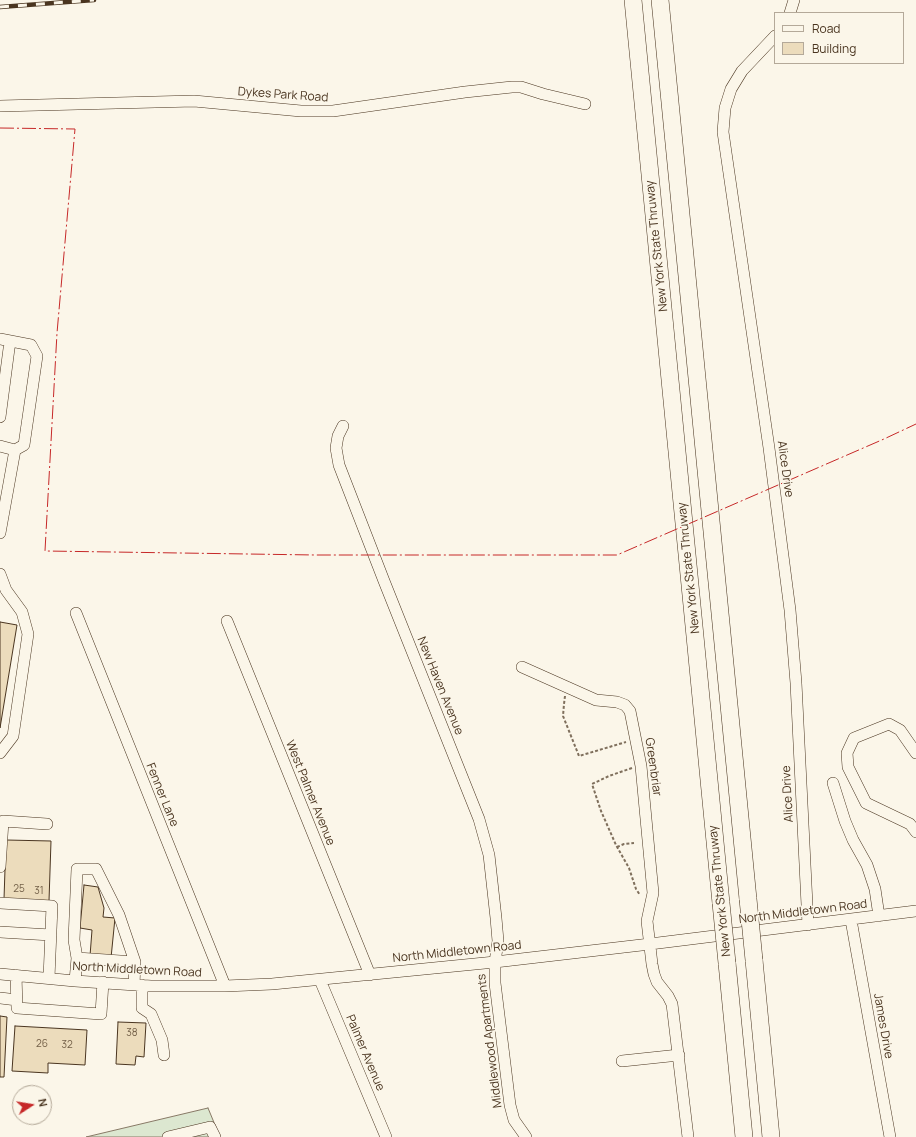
<!DOCTYPE html>
<style>
body{margin:0}
#map{position:relative;width:916px;height:1137px;overflow:hidden;background:#fbf6e9;font-family:Manrope,sans-serif}
canvas{display:block}
.legend{position:absolute;left:774px;top:12px;width:130px;height:52px;box-sizing:border-box;background:#fbf6e9;border:1px solid #b4a999;margin:0;padding:5px 7px;list-style:none;font-size:12px;color:#4a3520}
.legend li{display:flex;align-items:center;gap:8px;height:20px}
.legend b{width:20px;border:1px solid #b4a999}
.north{position:absolute;left:12px;top:1085px;width:40px;height:40px;box-sizing:border-box;background:#fbf6e9;border:1px solid #b4a999;border-radius:50%;rotate:78deg;font-size:11px;font-weight:700;line-height:16px;text-align:center;color:#4a3520}
.north::after{content:'';display:block;margin:auto;width:14px;height:18px;background:#c62828;clip-path:polygon(50% 0,100% 100%,50% 72%,0 100%)}
</style>
<div id="map">
<canvas width="916" height="1137"></canvas>
<ul class="legend">
<li><b style="height:5px;background:#fbf6e9"></b>Road</li>
<li><b style="height:11px;background:#ecdcbc"></b>Building</li>
</ul>
<div class="north">N</div>
</div>
<script>
const g = document.querySelector('canvas').getContext('2d');
g.lineJoin = 'round';
function paint(path, color) { g.fillStyle = color; g.fill(path, 'evenodd'); }
const poly = rows => new Path2D(rows.map(r => 'M' + r).join(''));
function strokePath(path, color, width, dash) { g.strokeStyle = color; g.lineWidth = width; g.lineCap = dash ? 'butt' : 'round'; g.setLineDash(dash || []); g.stroke(path); }
function label(font, color, halo, rows, align = 'center') {
  g.font = font + ' Manrope,sans-serif'; g.lineWidth = 3; g.setLineDash([]); g.textBaseline = 'middle'; g.strokeStyle = halo; g.fillStyle = color; for (const [text, x, y, turn = 0] of rows) {
    g.save(); g.translate(x, y); g.rotate((+turn || 0) * Math.PI / 180); g.textAlign = isNaN(turn) ? turn : align; if (halo) g.strokeText(text, 0, 0); g.fillText(text, 0, 0); g.restore();
  }
}
const green = poly([
 [208,1108,220,1137,86,1137,208,1108]
]);
paint(green, '#dce7d0');
strokePath(green, '#887966', 1);
const building = poly([
 [0,622,17,625,0,728,0,622],
 [6,840,51,841,49,901,4,899,6,840],
 [84,885,98,887,104,908,103,917,115,918,111,958,90,956,92,930,80,928,84,885],
 [0,1016,7,1017,4,1077,0,1077,0,1016],
 [118,1022,146,1023,144,1057,136,1056,135,1065,116,1064,118,1022],
 [15,1026,87,1030,85,1065,48,1063,48,1073,12,1071,15,1026]
]);
paint(building, '#ecdcbc');
strokePath(building, '#4a3520', 1);
const minor = poly([
 [790,13,794,0],
 [775,36,742,71,731,89,725,108,723,132,769,448,790,610,796,683,808,925],
 [0,106,194,101,301,111,333,111,465,92,512,87,521,87,543,94,585,104],
 [0,339,31,345,37,356,24,445,15,450],
 [0,417,10,341],
 [343,426,338,436,336,448,339,465,384,581,479,819,489,855,496,918,498,941,495,962,495,983,510,1105,514,1120,526,1137],
 [0,446,15,450,0,533],
 [0,574,6,590,22,612,28,634,13,736,0,753],
 [76,613,225,986],
 [227,621,370,975],
 [522,667,596,700,617,702,625,705,630,711,641,766,653,893,647,921,652,964,654,974,657,982,668,996,672,1004,688,1137],
 [916,753,900,730,889,724,854,738,847,753,848,767,866,803,910,824,916,832],
 [833,783,845,821,853,840,867,865,875,889,879,916],
 [0,867,3,821,47,824],
 [0,903,52,906,49,978],
 [851,920,890,1137],
 [0,932,51,935],
 [77,958,74,940,77,869,96,869,119,915,135,962],
 [0,974,75,981,151,986,225,986,272,984,495,962,650,944,916,911],
 [16,975,17,1008,101,1014,103,982],
 [320,980,386,1137],
 [75,981,77,958,135,962,134,985],
 [142,985,142,1008,151,1014,162,1040,164,1055],
 [0,998,17,1000],
 [622,1061,679,1055],
 [168,1137,210,1127,215,1137]
]);
const highway = poly([
 [633,0,721,903],
 [660,0,748,899],
 [754,960,771,1137],
 [727,963,744,1137]
]);
strokePath(minor, '#4a3520', 12);
strokePath(highway, '#4a3520', 18);
strokePath(poly([
 [565,696,564,704,563,716,579,756,626,742],
 [632,768,609,776,592,784,601,811,616,845,629,868,636,889,640,895],
 [617,847,624,844,634,843]
]), '#7f6f5c', 2, [3, 2]);
strokePath(minor, '#fbf6e9', 11);
strokePath(highway, '#fbf6e9', 17);
const rail = poly([
 [0,7,94,0]
]);
strokePath(rail, '#4a3520', 4.5);
strokePath(rail, '#fbf6e9', 3, [9]);
const highwayBridge = poly([
 [748,899,754,960],
 [721,903,727,963]
]);
strokePath(highwayBridge, '#4a3520', 18, []);
strokePath(highwayBridge, '#fbf6e9', 17);
strokePath(poly([
 [0,128,75,129,57,333,45,551,315,555,617,555,884,439,916,424]
]), '#c62828', 1, [14, 3, 2, 3]);
label('10px', '#725f47', null, [
 ["25",19,889],
 ["31",39,891],
 ["38",132,1033],
 ["26",42,1044],
 ["32",67,1045]
]);
label('12px', '#4a3520', '#fbf6e9', [
 ["Dykes Park Road",283,95,4],
 ["New York State Thruway",657,246,-96],
 ["Alice Drive",785,469,82],
 ["New York State Thruway",689,568,-96],
 ["New Haven Avenue",440,686,68],
 ["Greenbriar",653,767,82],
 ["West Palmer Avenue",310,793,68],
 ["Alice Drive",788,794,-93],
 ["Fenner Lane",162,795,68],
 ["New York State Thruway",720,891,-96],
 ["North Middletown Road",803,912,-7],
 ["North Middletown Road",457,952,-6],
 ["North Middletown Road",137,970,3],
 ["James Drive",883,1026,80],
 ["Middlewood Apartments",490,1041,-97],
 ["Palmer Avenue",365,1053,67]
]);
</script>
